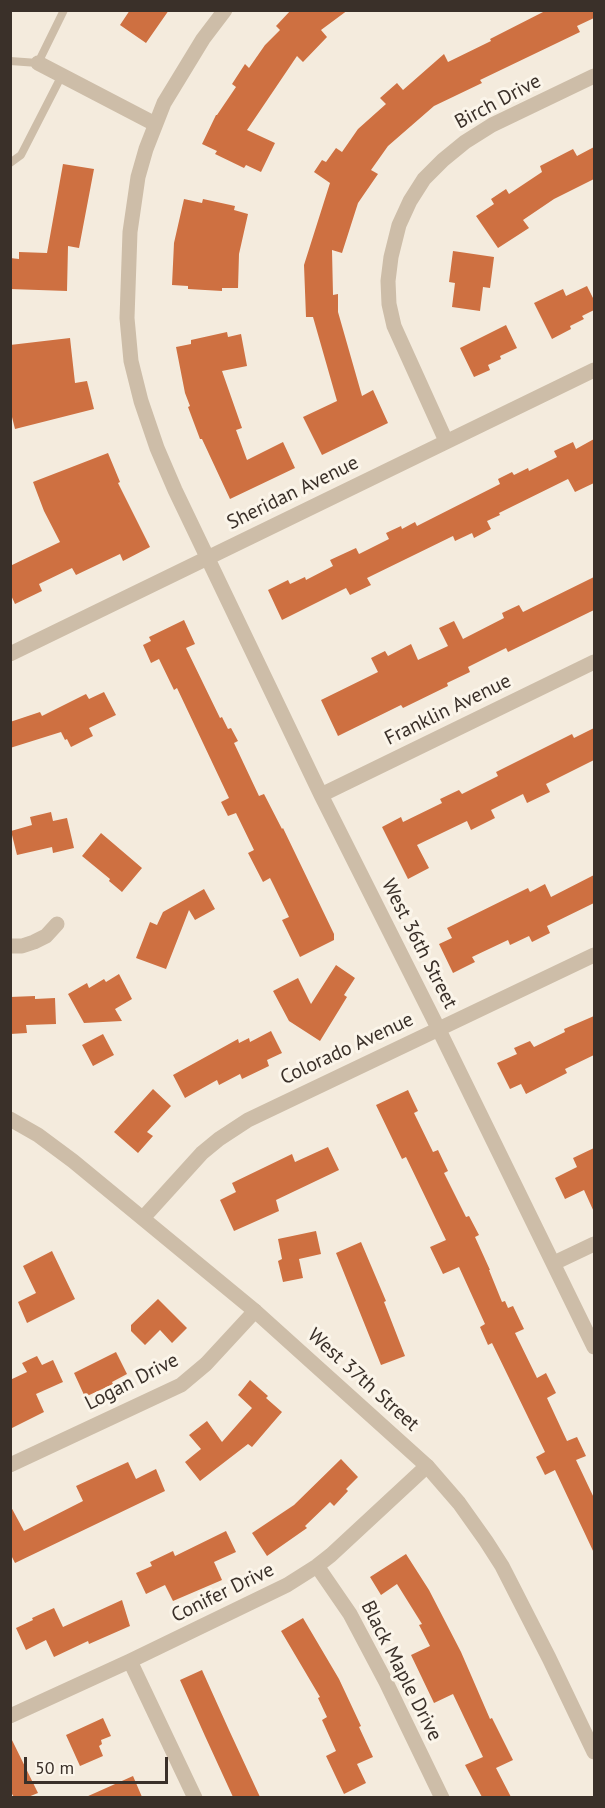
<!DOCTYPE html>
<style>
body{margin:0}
#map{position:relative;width:605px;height:1808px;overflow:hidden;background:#f4ebdd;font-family:"PT Sans",sans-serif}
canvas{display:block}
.frame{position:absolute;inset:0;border:12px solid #3a3029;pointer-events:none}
.scale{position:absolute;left:24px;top:1757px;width:144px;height:27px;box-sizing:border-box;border:3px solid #3a3029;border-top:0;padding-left:8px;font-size:18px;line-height:21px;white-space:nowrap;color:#3a3029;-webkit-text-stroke:4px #fbf5ea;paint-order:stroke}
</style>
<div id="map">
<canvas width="605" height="1808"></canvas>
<div class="frame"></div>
<div class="scale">50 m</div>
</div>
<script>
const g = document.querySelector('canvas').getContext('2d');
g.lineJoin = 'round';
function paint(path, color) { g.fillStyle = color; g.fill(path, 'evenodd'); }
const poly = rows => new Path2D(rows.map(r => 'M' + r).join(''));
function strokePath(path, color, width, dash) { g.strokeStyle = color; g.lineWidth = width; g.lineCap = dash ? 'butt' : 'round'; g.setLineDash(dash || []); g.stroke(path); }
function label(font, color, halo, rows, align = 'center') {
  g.font = font + ' "PT Sans",sans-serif'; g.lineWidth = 6; g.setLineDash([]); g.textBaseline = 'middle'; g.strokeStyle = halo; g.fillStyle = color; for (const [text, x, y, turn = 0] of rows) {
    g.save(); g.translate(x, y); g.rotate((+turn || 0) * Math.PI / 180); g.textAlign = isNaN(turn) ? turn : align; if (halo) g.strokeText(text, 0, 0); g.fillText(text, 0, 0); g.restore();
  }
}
paint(poly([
 [130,10,169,10,146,43,120,25],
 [291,10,348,10,321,30,327,37,303,62,297,56,247,130,275,143,261,172,246,165,244,168,215,154,217,151,202,144,216,115,217,115,236,87,232,84,245,64,249,68,265,45,280,30,276,26],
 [547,10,594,10,594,18,577,26,580,32,480,80,482,83,434,106,388,146,371,170,378,174,358,203,342,253,332,250,333,295,338,294,338,312,362,396,373,390,388,423,322,455,303,417,337,401,313,317,306,317,304,265,330,183,314,172,322,160,326,162,336,148,342,152,358,129,386,104,380,98,397,83,403,90,444,54,448,62,491,41,490,39],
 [594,147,594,179,554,199,523,220,529,228,498,248,476,216,494,204,491,199,506,189,509,194,542,172,540,166,573,149,577,156],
 [63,164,94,169,79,248,68,246,67,291,10,289,10,258,19,259,19,252,47,253],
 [184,199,202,203,203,199,235,206,234,210,248,214,239,254,238,288,222,288,222,291,188,289,188,286,172,285,174,243],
 [453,251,494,257,490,288,483,287,480,311,452,307,455,283,449,282],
 [587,286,594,300,594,310,582,316,584,319,570,326,571,329,552,339,534,303,563,289,566,296],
 [506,325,517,348,500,356,501,359,488,365,490,370,474,377,460,348],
 [227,332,228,337,241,334,247,366,222,371,242,428,236,430,247,460,283,442,295,468,230,499,202,439,200,439,188,407,190,406,185,393,176,347,191,344,191,340],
 [70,338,75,383,87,381,94,409,15,429,10,409,10,345],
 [594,439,594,483,575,492,568,479,499,513,500,515,487,521,491,529,474,538,472,533,455,541,453,536,367,578,371,585,350,595,346,588,282,620,268,590,288,580,290,584,305,577,306,580,333,566,330,560,356,548,359,554,389,539,386,533,401,526,402,529,415,522,417,526,500,484,498,479,512,472,514,475,528,468,529,471,557,457,554,451,573,442,576,449],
 [108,453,120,482,118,483,150,547,123,561,120,554,76,575,72,568,39,584,42,591,15,604,10,593,10,566,60,542,44,511,33,482],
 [594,577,594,610,508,652,506,648,468,667,470,672,447,683,448,686,403,708,401,705,338,736,321,700,378,672,371,658,385,651,388,656,411,644,418,660,448,646,439,628,454,621,463,639,504,618,502,613,519,605,523,612],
 [184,620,195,644,186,648,220,718,222,717,228,729,231,728,238,741,234,743,259,796,264,794,282,829,283,828,334,934,334,940,300,957,282,920,289,917,274,886,270,878,263,882,248,853,254,850,236,813,228,816,221,802,229,798,177,688,174,690,159,659,151,663,143,645,151,641,149,637],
 [104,692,116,715,89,728,93,736,71,747,67,739,65,740,61,732,10,748,10,722,40,712,42,716,86,694,89,699],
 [594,728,594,760,546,784,550,792,527,803,523,794,491,810,495,818,471,830,467,821,417,845,429,868,408,879,382,827,401,817,403,822,442,803,440,799,459,790,462,794,498,776,496,772,572,734,574,738],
 [51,812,53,821,67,818,74,848,53,853,52,847,17,855,11,831,32,825,30,817],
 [101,833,142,868,122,892,109,881,110,879,82,856],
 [594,875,594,903,547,926,550,933,532,942,529,936,510,945,508,940,472,957,475,962,453,973,439,944,452,938,447,928,528,888,530,892,545,884,551,897],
 [204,889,215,909,195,920,189,910,166,969,136,958,150,922,157,925,163,912],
 [336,965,355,978,344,995,347,997,320,1041,289,1021,273,991,298,978,311,1004],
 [119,974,132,999,115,1009,122,1021,84,1023,68,994,87,983,89,988,104,979,106,982],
 [35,996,35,999,55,998,56,1024,26,1025,27,1033,10,1034,10,997],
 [594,1016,594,1055,565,1069,567,1073,526,1094,521,1084,510,1089,497,1063,517,1054,514,1048,530,1041,534,1047,565,1032,564,1029],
 [271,1031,282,1053,267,1060,269,1066,242,1079,240,1074,219,1085,217,1080,185,1098,173,1075,238,1039,239,1043,249,1038,250,1042],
 [103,1034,114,1055,93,1066,82,1045],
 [153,1089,171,1106,147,1132,153,1136,138,1153,114,1132],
 [408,1090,418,1111,414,1113,433,1152,438,1150,448,1171,444,1173,466,1217,469,1216,479,1235,475,1237,490,1270,489,1270,502,1302,505,1301,508,1308,513,1306,524,1329,515,1333,537,1378,546,1373,556,1393,547,1398,567,1441,577,1437,586,1456,576,1460,594,1498,594,1553,555,1470,545,1475,536,1457,545,1452,492,1343,488,1345,480,1327,485,1324,459,1267,443,1274,430,1247,446,1240,406,1157,402,1159,376,1105],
 [328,1147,339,1170,276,1200,279,1211,234,1231,220,1200,236,1192,232,1183,292,1154,295,1162],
 [594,1148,594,1212,584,1190,565,1199,555,1178,577,1167,573,1158],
 [316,1231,321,1254,299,1259,303,1278,283,1282,278,1261,282,1259,278,1239],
 [361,1242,386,1301,384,1302,405,1356,381,1365,336,1253],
 [52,1251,75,1299,27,1323,18,1302,36,1293,23,1266],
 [158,1299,187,1328,172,1343,160,1330,145,1345,131,1331,131,1325],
 [116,1352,127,1374,112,1382,113,1384,85,1397,74,1373],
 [37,1356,42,1365,53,1360,63,1382,36,1394,44,1412,10,1429,10,1380,27,1372,22,1363],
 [250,1380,268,1396,266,1398,282,1412,252,1447,248,1444,200,1481,185,1462,201,1449,189,1435,207,1421,222,1442,252,1408,238,1395],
 [341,1459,358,1477,346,1489,348,1491,334,1506,330,1502,305,1526,307,1528,267,1556,252,1533,294,1505],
 [128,1462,136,1479,156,1469,165,1491,15,1563,10,1553,10,1505,24,1531,83,1501,76,1486],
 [226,1531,236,1552,214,1562,222,1580,173,1601,165,1585,146,1594,136,1573,152,1566,150,1562,173,1551,175,1556],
 [406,1554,429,1590,461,1652,490,1719,492,1718,513,1760,496,1768,511,1797,482,1797,465,1765,483,1757,453,1694,434,1703,411,1655,430,1646,419,1625,422,1624,397,1584,381,1595,370,1577],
 [122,1600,130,1626,89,1644,88,1641,54,1657,46,1640,26,1650,16,1628,33,1620,32,1618,54,1608,63,1627],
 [303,1618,339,1679,361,1726,359,1727,373,1757,357,1764,366,1783,344,1794,326,1756,336,1751,322,1720,327,1717,318,1698,320,1697,281,1631],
 [202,1670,229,1730,260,1797,233,1797,205,1736,180,1680],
 [103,1718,111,1736,101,1740,102,1744,99,1746,103,1756,80,1766,66,1735],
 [10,1736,38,1793,28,1797,14,1797,10,1791],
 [133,1776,142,1797,86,1797]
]), '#ce7041');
strokePath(poly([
 [10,61,38,63,64,10],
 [10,163,21,155,62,75]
]), '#cdbda8', 8);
strokePath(poly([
 [225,10,203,39,164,103,146,149,138,177,130,232,127,318,131,361,141,401,157,448,175,490,321,795,439,1030,594,1347],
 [38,63,155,124],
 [446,441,394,326,389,304,388,281,391,257,399,225,410,201,424,179,443,160,465,142,492,125,594,76],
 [10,654,594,370],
 [321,795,594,662],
 [10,946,22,946,34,942,46,936,57,924],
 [143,1218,202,1153,219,1139,248,1120,594,955],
 [554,1263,594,1244],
 [10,1465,181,1385,206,1364,255,1311],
 [317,1566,350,1614,386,1682,442,1798],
 [130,1661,195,1798],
 [10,1716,130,1661,287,1585,317,1566,331,1555,427,1466]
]), '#cdbda8', 15);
strokePath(poly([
 [10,1119,38,1135,73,1161,255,1311,427,1466,459,1503,486,1541,502,1566,549,1658,594,1752]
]), '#cdbda8', 15);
label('20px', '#3a3029', '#fbf5ea', [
 ["Birch Drive",498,102,-28],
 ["Sheridan Avenue",293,493,-26],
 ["Franklin Avenue",448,710,-26],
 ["West 36th Street",419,944,63],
 ["Colorado Avenue",347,1049,-25],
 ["West 37th Street",363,1380,42],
 ["Logan Drive",132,1382,-27],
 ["Conifer Drive",223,1593,-26],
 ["Black Maple Drive",401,1671,63]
]);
</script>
